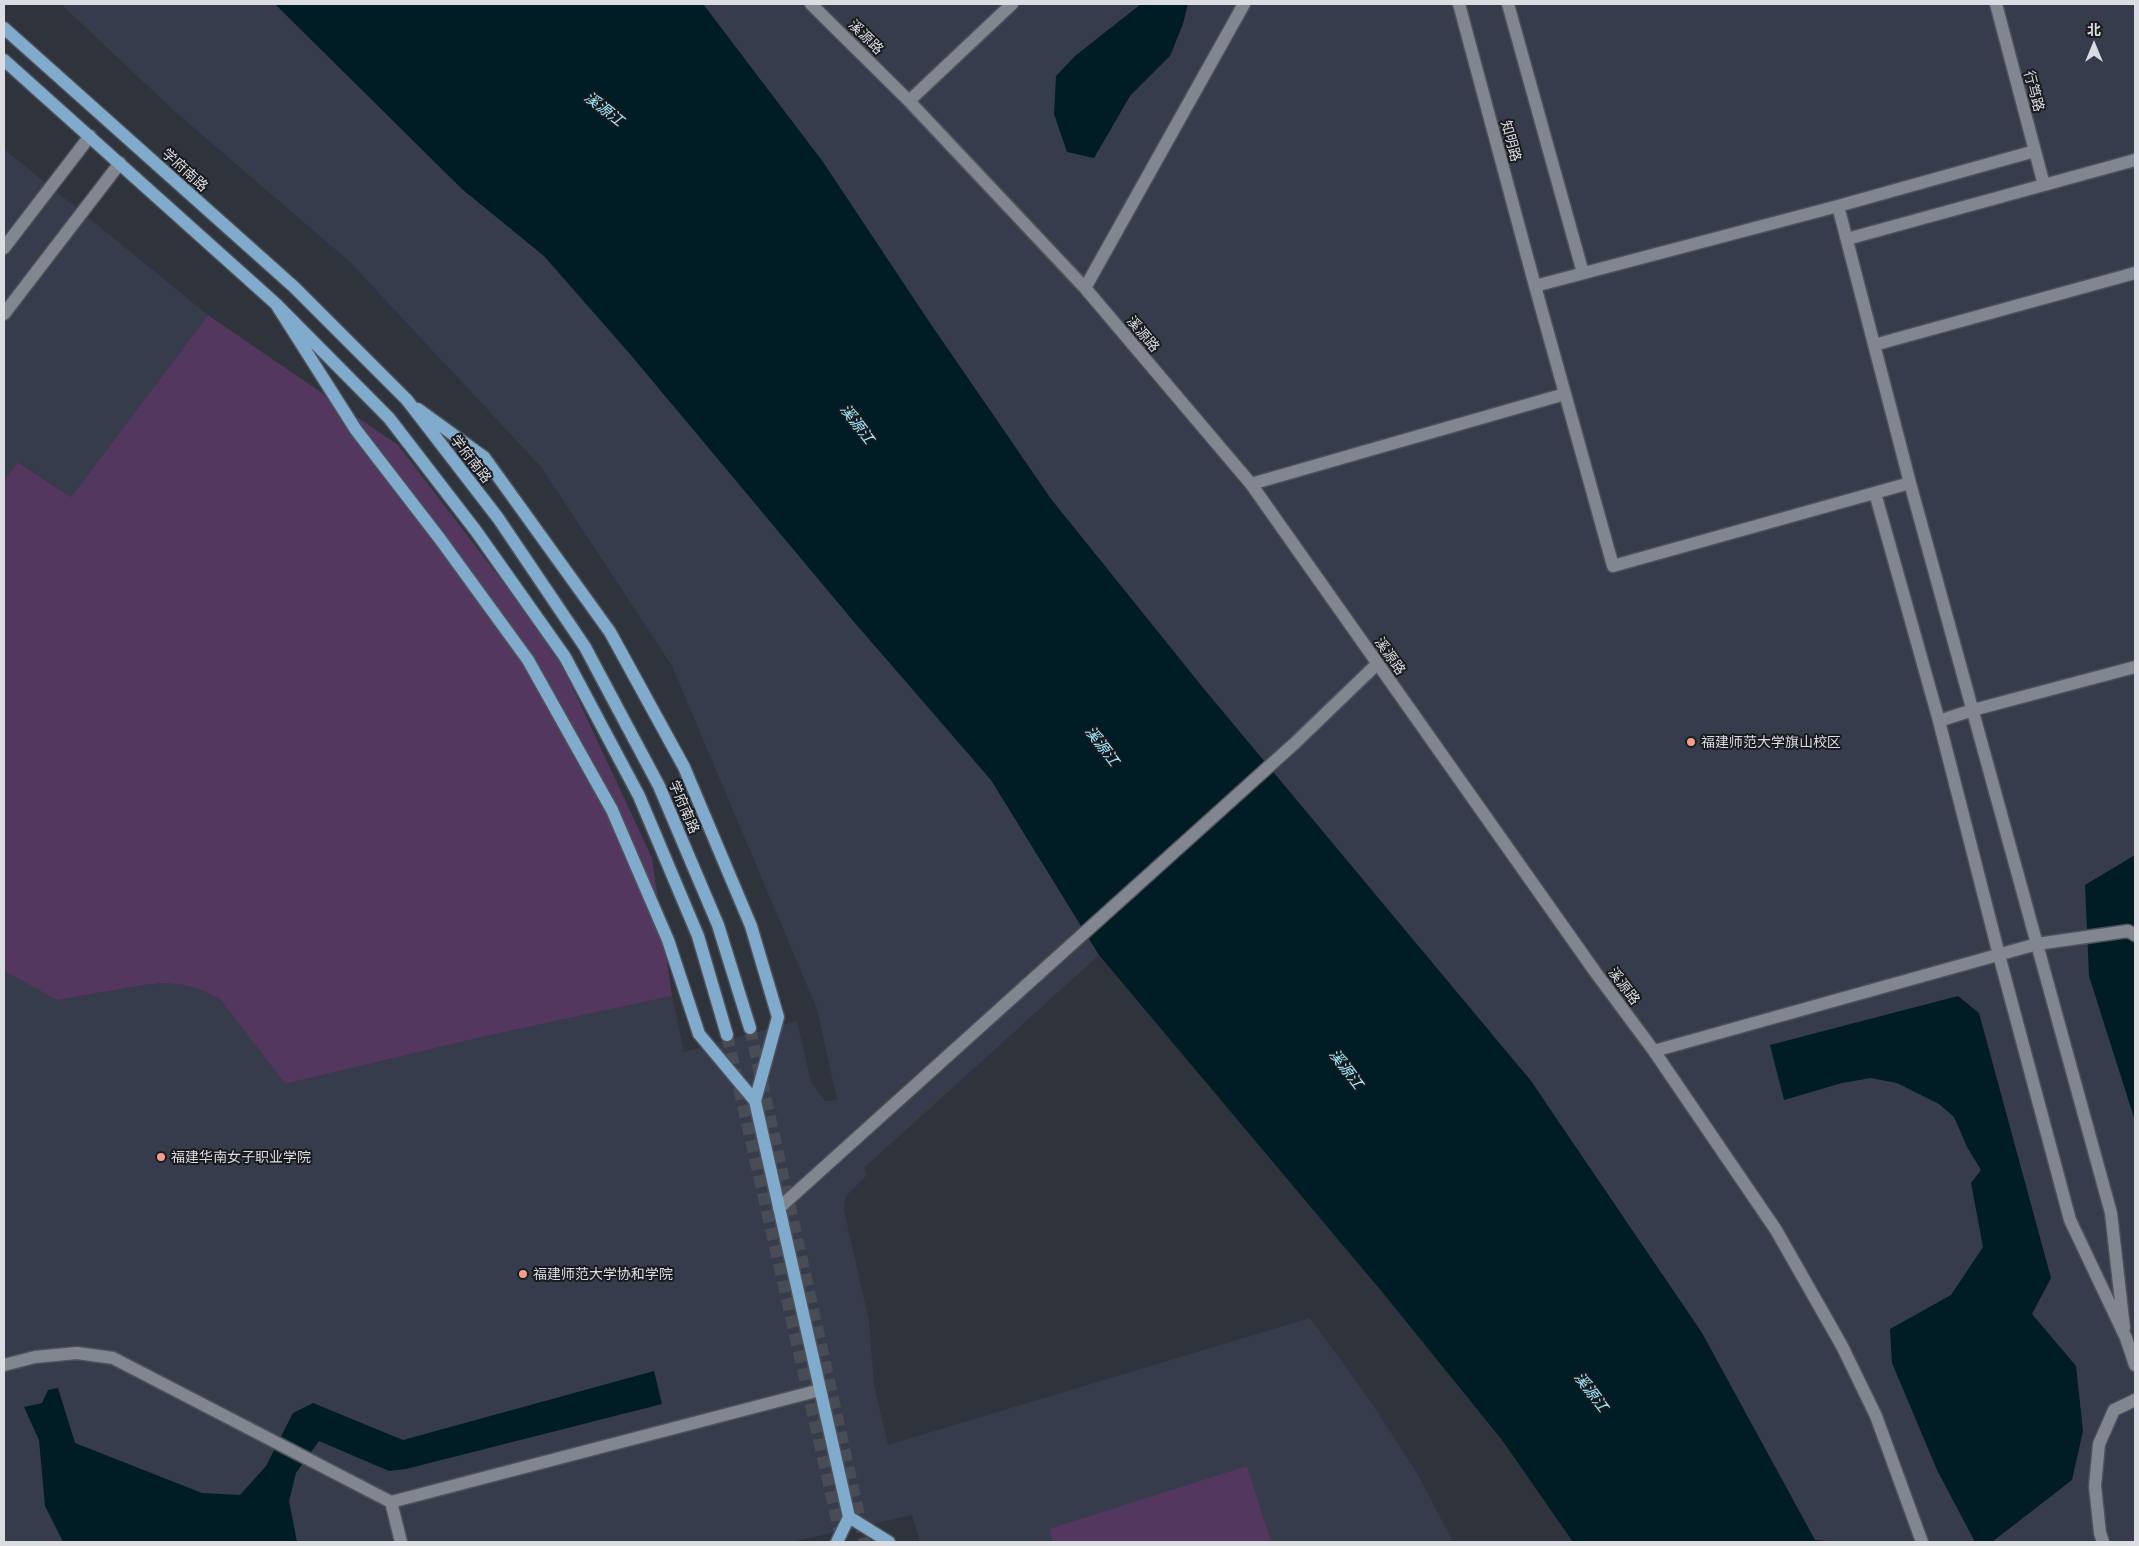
<!DOCTYPE html>
<meta charset="utf-8">
<style>
body{margin:0}
#map{position:relative;width:2139px;height:1546px;overflow:hidden;background:#2f333c;font-family:Barlow,"Noto Sans SC",sans-serif}
canvas{display:block}
.frame{position:absolute;inset:0;border:5px solid #dbdde3;pointer-events:none}
.north{position:absolute;left:2069px;top:20px;width:50px;height:50px;-webkit-text-stroke:4px #191b1f;paint-order:stroke;rotate:0deg;font-size:14px;font-weight:700;line-height:20px;text-align:center;color:#dbdde3}
.north::after{content:'';display:block;margin:auto;width:18px;height:22px;background:#dbdde3;clip-path:polygon(50% 0,100% 100%,50% 72%,0 100%)}
</style>
<div id="map">
<canvas width="2139" height="1546"></canvas>
<div class="frame"></div>
<div class="north">北</div>
</div>
<script>
const g = document.querySelector('canvas').getContext('2d');
g.lineJoin = 'round';
function paint(path, color) { g.fillStyle = color; g.fill(path, 'evenodd'); }
const poly = rows => new Path2D(rows.map(r => 'M' + r).join(''));
function strokePath(path, color, width, dash) { g.strokeStyle = color; g.lineWidth = width; g.lineCap = dash ? 'butt' : 'round'; g.setLineDash(dash || []); g.stroke(path); }
function label(font, color, halo, rows, align = 'center') {
  g.font = font + ' Barlow,"Noto Sans SC",sans-serif'; g.lineWidth = 4; g.setLineDash([]); g.textBaseline = 'middle'; g.strokeStyle = halo; g.fillStyle = color; for (const [text, x, y, turn = 0] of rows) {
    g.save(); g.translate(x, y); g.rotate((+turn || 0) * Math.PI / 180); g.textAlign = isNaN(turn) ? turn : align; if (halo) g.strokeText(text, 0, 0); g.fillText(text, 0, 0); g.restore();
  }
}
paint(poly([
 [61,4,275,4,462,189,544,256,630,354,855,623,991,780,1099,955,864,1168,867,1175,846,1196,844,1210,869,1321,874,1385,888,1445,1310,1318,1371,1402,1417,1473,1453,1542,920,1542,912,1515,791,1542,4,1542,4,971,57,1000,144,985,165,983,184,985,205,991,221,1000,285,1084,482,1037,672,996,684,1052,797,1021,811,1082,825,1101,837,1100,817,1009,672,666,542,468,350,262,171,108],
 [703,4,2135,4,2135,1542,1837,1542,1815,1540,1702,1333,1531,1081,1204,689,1051,499,930,323,823,162],
 [4,149,208,315,71,497,19,462,4,481]
]), '#363c4b');
paint(poly([
 [208,315,398,445,555,650,652,858,672,996,482,1037,285,1084,221,1000,205,991,184,985,164,983,144,985,57,1000,4,971,4,481,18,462,71,497],
 [1247,1466,1271,1542,1053,1542,1049,1529]
]), '#54375e');
paint(poly([
 [275,4,703,4,823,162,930,323,1051,499,1204,689,1531,1081,1702,1333,1815,1540,1837,1542,1573,1542,1502,1440,1383,1293,1099,955,991,780,855,623,630,354,544,256,462,189],
 [1141,4,1188,4,1183,24,1170,56,1130,96,1094,158,1067,152,1054,114,1056,76,1075,56],
 [2135,855,2135,1121,2089,976,2085,885],
 [1958,996,1979,1013,2051,1278,2032,1314,2076,1366,2083,1431,2072,1480,1992,1542,1975,1542,1937,1470,1892,1363,1890,1329,1951,1295,1983,1247,1971,1183,1981,1170,1967,1147,1954,1117,1939,1104,1897,1083,1871,1078,1842,1083,1784,1100,1770,1045],
 [654,1371,662,1404,406,1469,389,1471,319,1441,296,1473,289,1501,297,1542,63,1542,45,1506,39,1440,24,1407,42,1403,48,1390,58,1388,75,1443,202,1493,240,1495,266,1466,293,1413,313,1403,403,1440]
]), '#001c24');
strokePath(poly([
 [750,1028,865,1542],
 [727,1035,842,1542]
]), '#494c55', 12, [12, 6]);
const minor = poly([
 [811,4,909,101,1085,288,1251,484,1596,973,1654,1051,2037,944,2128,931,2135,935],
 [1459,4,1535,286],
 [1508,4,1583,273],
 [1996,4,2044,185],
 [909,101,1012,4],
 [1838,206,1910,483,1613,566,1535,286,1838,206],
 [1838,206,2035,151],
 [1847,239,2135,160],
 [4,248,90,136],
 [1085,288,1244,4],
 [4,314,120,163],
 [1874,345,2135,273],
 [1910,483,2111,1213,2124,1328],
 [1251,484,1565,394],
 [1875,493,1939,721,1999,955,2070,1220,2126,1338,2135,1365],
 [1939,721,1973,710,2135,667],
 [1654,1051,1776,1230,1842,1346,1876,1416,1922,1542],
 [779,1208,1295,743,1377,664],
 [4,1365,35,1357,77,1353,113,1358,391,1502,820,1390],
 [391,1502,401,1542],
 [2103,1542,2100,1533,2095,1486,2099,1444,2114,1410,2135,1400]
]);
const major = poly([
 [4,28,294,287,407,400,498,518,585,647,659,786,718,925,750,1028],
 [4,60,276,304,389,418,476,531,565,657,639,796,698,936,727,1035],
 [276,304,356,430,440,539,528,660,612,810,668,940,699,1034,755,1101,849,1517,837,1542],
 [418,409,484,457,610,632,684,767,751,926,778,1017,755,1101],
 [849,1517,889,1542]
]);
strokePath(minor, '#4e5159', 15);
strokePath(major, '#4e5159', 15);
strokePath(minor, '#818691', 12);
strokePath(major, '#81abcc', 12);
for (const [x, y, r, color] of [
 [1691,742,5,"#f49e8a"],
 [161,1157,5,"#f49e8a"],
 [523,1274,5,"#f49e8a"]
]) { const dot = new Path2D(); dot.arc(x, y, r, 0, 2 * Math.PI); g.fillStyle = color; g.fill(dot); strokePath(dot, '#191b1f', 2); }
label('14px', '#dbdde3', '#191b1f', [
 ["溪源路",866,37,45],
 ["行笃路",2034,91,75],
 ["知明路",1511,141,75],
 ["学府南路",185,170,42],
 ["溪源路",1143,334,50],
 ["学府南路",471,459,52],
 ["溪源路",1390,656,55],
 ["学府南路",684,807,67],
 ["溪源路",1624,986,53]
]);
label('14px', '#dbdde3', '#191b1f', [
 ["福建师范大学旗山校区",1701,742],
 ["福建华南女子职业学院",171,1157],
 ["福建师范大学协和学院",533,1274]
], 'left');
label('italic 15px', '#a3ebff', '#191b1f', [
 ["溪源江",604,109,38],
 ["溪源江",857,424,53],
 ["溪源江",1102,746,53],
 ["溪源江",1346,1069,53],
 ["溪源江",1591,1392,53]
]);
</script>
